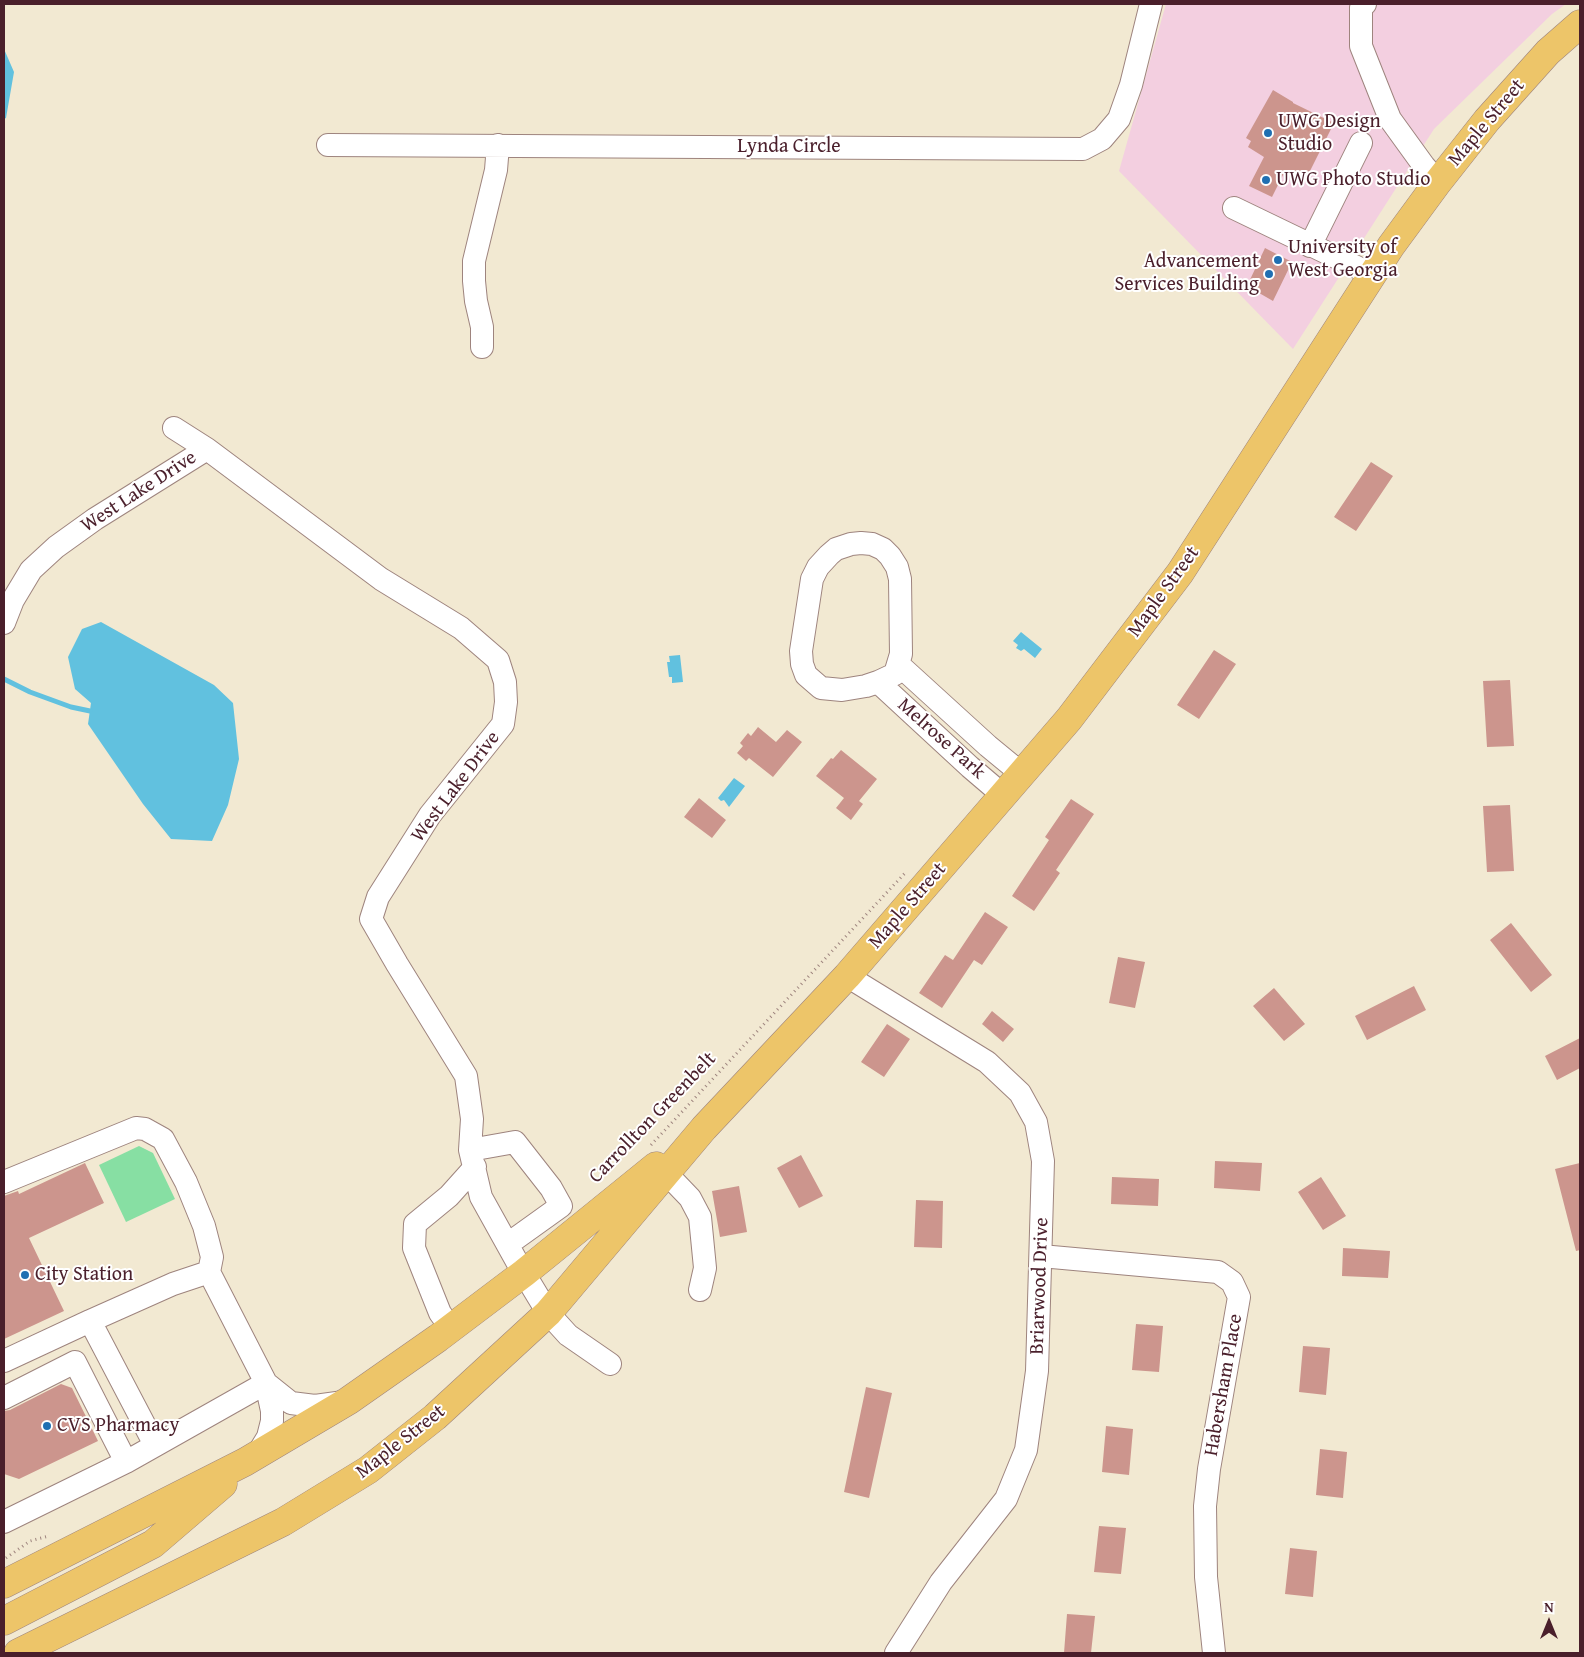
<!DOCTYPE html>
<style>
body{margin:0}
#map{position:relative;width:1584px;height:1657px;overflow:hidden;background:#f2e9d2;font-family:"Gentium Book Plus",serif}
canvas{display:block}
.frame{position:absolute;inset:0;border:5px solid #4a1f2b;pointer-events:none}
.north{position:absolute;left:1524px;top:1597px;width:50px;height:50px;-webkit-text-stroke:4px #fff;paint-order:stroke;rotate:0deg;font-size:14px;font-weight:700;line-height:20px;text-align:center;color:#4a1f2b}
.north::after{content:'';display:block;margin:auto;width:18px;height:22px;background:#4a1f2b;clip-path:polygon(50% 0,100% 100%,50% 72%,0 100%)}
</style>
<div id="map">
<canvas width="1584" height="1657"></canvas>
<div class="frame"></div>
<div class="north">N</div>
</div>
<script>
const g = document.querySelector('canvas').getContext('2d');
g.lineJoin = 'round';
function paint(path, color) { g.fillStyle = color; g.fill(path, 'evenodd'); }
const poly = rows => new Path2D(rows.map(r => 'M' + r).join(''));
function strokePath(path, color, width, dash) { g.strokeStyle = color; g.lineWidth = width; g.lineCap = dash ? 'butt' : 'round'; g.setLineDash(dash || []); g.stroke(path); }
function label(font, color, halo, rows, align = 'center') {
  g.font = font + ' "Gentium Book Plus",serif'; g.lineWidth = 4; g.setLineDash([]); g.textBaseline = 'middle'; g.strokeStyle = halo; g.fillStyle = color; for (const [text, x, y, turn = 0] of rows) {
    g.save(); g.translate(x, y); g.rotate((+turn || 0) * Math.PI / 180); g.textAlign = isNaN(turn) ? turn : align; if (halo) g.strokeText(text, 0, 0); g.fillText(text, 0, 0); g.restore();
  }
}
paint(poly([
 [1166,4,1566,4,1552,14,1434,129,1293,349,1119,171]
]), '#f3cfe0');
paint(poly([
 [139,1146,153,1153,175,1199,126,1222,99,1165]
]), '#87dfa3');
paint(poly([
 [4,49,14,72,6,118,4,119],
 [101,622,214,685,233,703,239,759,228,805,212,841,171,839,143,804,88,724,91,703,75,689,68,657,82,629],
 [1021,632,1042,649,1035,658,1024,649,1021,651,1016,648,1018,645,1013,641],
 [680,655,683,682,672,683,672,677,669,677,667,662,670,662,669,656],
 [734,778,745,786,729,807,724,800,721,801,718,798]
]), '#61c1df');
strokePath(poly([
 [4,679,30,692,71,707,90,711]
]), '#61c1df', 5);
paint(poly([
 [1273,90,1293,102,1293,103,1334,123,1305,181,1285,171,1272,197,1249,186,1264,157,1248,147,1251,141,1246,138],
 [1265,248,1292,262,1273,301,1247,286],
 [1371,462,1393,476,1356,531,1334,517],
 [1214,650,1236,664,1199,719,1177,705],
 [1510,680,1514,746,1487,747,1483,681],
 [758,727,776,742,787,730,802,742,773,777,749,758,746,761,737,753,743,746,740,743,748,733,751,736],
 [841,750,877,779,859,801,863,804,851,820,836,808,844,798,816,776,831,758,833,759],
 [699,798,726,820,712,838,684,817],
 [1071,799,1094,814,1056,870,1060,873,1034,911,1012,896,1049,840,1045,837],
 [1510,805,1514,871,1487,872,1483,806],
 [985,912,1008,927,982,965,974,960,942,1008,919,993,945,955,953,960],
 [1511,923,1552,975,1531,992,1490,940],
 [1118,957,1145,962,1135,1008,1109,1003],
 [1414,986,1426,1010,1367,1040,1355,1016],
 [1274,988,1305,1024,1284,1041,1253,1006],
 [992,1011,1014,1029,1003,1042,982,1024],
 [887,1024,910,1039,884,1077,861,1062],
 [1580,1038,1580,1068,1557,1080,1545,1056],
 [801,1155,823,1196,799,1208,777,1168],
 [1215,1161,1262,1163,1260,1191,1214,1188],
 [85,1163,104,1203,29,1238,64,1311,4,1339,4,1196,18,1191,19,1194],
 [1580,1163,1580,1250,1576,1251,1555,1169],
 [1112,1177,1159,1179,1158,1206,1111,1204],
 [1321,1177,1346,1216,1323,1230,1298,1192],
 [739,1186,747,1232,720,1237,712,1191],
 [916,1200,943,1201,942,1248,914,1247],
 [1343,1248,1390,1251,1388,1278,1342,1276],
 [1136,1324,1163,1326,1159,1372,1132,1370],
 [1303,1346,1330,1348,1326,1395,1299,1392],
 [61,1384,72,1388,98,1441,19,1479,4,1474,4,1411,10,1410],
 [866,1387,892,1393,869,1498,844,1492],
 [1106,1426,1133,1429,1129,1475,1102,1472],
 [1320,1449,1347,1452,1343,1498,1316,1495],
 [1099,1526,1126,1528,1121,1574,1094,1572],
 [1290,1548,1317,1551,1313,1597,1285,1594],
 [1067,1614,1095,1616,1091,1653,1064,1653]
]), '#cc958d');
const minor = poly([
 [1365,4,1361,7,1361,46,1390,119,1424,166,1438,182],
 [328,145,1083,149,1102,139,1119,119,1131,85,1151,4],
 [1234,208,1373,275],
 [1310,246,1361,143],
 [482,347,482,327,476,301,474,281,474,261,496,170,498,145],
 [174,428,207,449],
 [861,543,872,544,883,549,890,556,897,567,900,579,901,654,895,674,878,682,866,686,842,690,821,688,806,675,802,664,801,651,812,579,818,567,829,555,836,549,851,544,861,543],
 [4,623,13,600,31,570,56,547,95,519,207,449,381,579,461,628,498,660,505,682,506,702,503,724,430,815,378,897,371,919,397,964,466,1076,472,1119,470,1150,481,1197,516,1260,548,1313,568,1335,610,1364],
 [898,664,988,746,1022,774],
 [878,682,970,767,1004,796],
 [847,976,987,1062,1020,1093,1036,1122,1043,1161,1037,1371,1026,1450,1006,1499,941,1582,896,1653],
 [470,1150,515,1142,551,1188,561,1206,508,1244],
 [666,1173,690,1198,700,1217,705,1268,700,1290],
 [4,1182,136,1128,145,1129,163,1139,186,1182,204,1226,212,1257,209,1272,266,1383,126,1462,4,1522],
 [1041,1256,1218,1272,1232,1282,1239,1297,1209,1469,1205,1506,1206,1577,1214,1653],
 [451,1328,440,1313,414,1248,415,1224,449,1196,475,1167],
 [4,1361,90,1321],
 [4,1398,75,1362,126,1462],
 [155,1445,90,1321,173,1284,209,1272],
 [257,1455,268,1437,272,1421,272,1411,266,1383,291,1403,315,1406,344,1402]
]);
const major = poly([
 [4,1584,245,1462,348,1401,438,1338,524,1273,656,1166],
 [4,1621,153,1544,223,1484],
 [18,1653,283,1522,368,1470,435,1417,548,1313,704,1128,847,976,1069,719,1180,573,1391,246,1438,182,1487,120,1548,52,1580,24]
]);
strokePath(minor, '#9e847e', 24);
strokePath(major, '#9e847e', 29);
strokePath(poly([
 [651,1145,906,872],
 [6,1558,30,1541,49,1536]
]), '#9e847e', 3, [1, 4]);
strokePath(minor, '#fff', 22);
strokePath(major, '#edc569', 28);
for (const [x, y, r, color] of [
 [1268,133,5,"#1f6fb2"],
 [1266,180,5,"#1f6fb2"],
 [1278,260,5,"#1f6fb2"],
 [1269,274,5,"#1f6fb2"],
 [25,1275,5,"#1f6fb2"],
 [47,1426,5,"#1f6fb2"]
]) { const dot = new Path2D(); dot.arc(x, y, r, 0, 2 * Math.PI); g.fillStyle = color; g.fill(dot); strokePath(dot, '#fff', 2); }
label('20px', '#4a1f2b', '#fff', [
 ["UWG Design",1278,122],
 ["Studio",1278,145],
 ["UWG Photo Studio",1276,180],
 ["University of",1288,248],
 ["West Georgia",1288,271],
 ["Advancement",1259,262,"right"],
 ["Services Building",1259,285,"right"],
 ["City Station",35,1275],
 ["CVS Pharmacy",57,1426]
], 'left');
label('20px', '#4a1f2b', '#fff', [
 ["Maple Street",1487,123,-50],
 ["Lynda Circle",789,147],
 ["West Lake Drive",139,492,-33],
 ["Maple Street",1164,592,-54],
 ["Melrose Park",941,739,42],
 ["West Lake Drive",456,787,-53],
 ["Maple Street",908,906,-49],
 ["Carrollton Greenbelt",653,1118,-46],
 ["Briarwood Drive",1040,1286,-88],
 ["Habersham Place",1224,1385,-80],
 ["Maple Street",401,1442,-38]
]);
</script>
